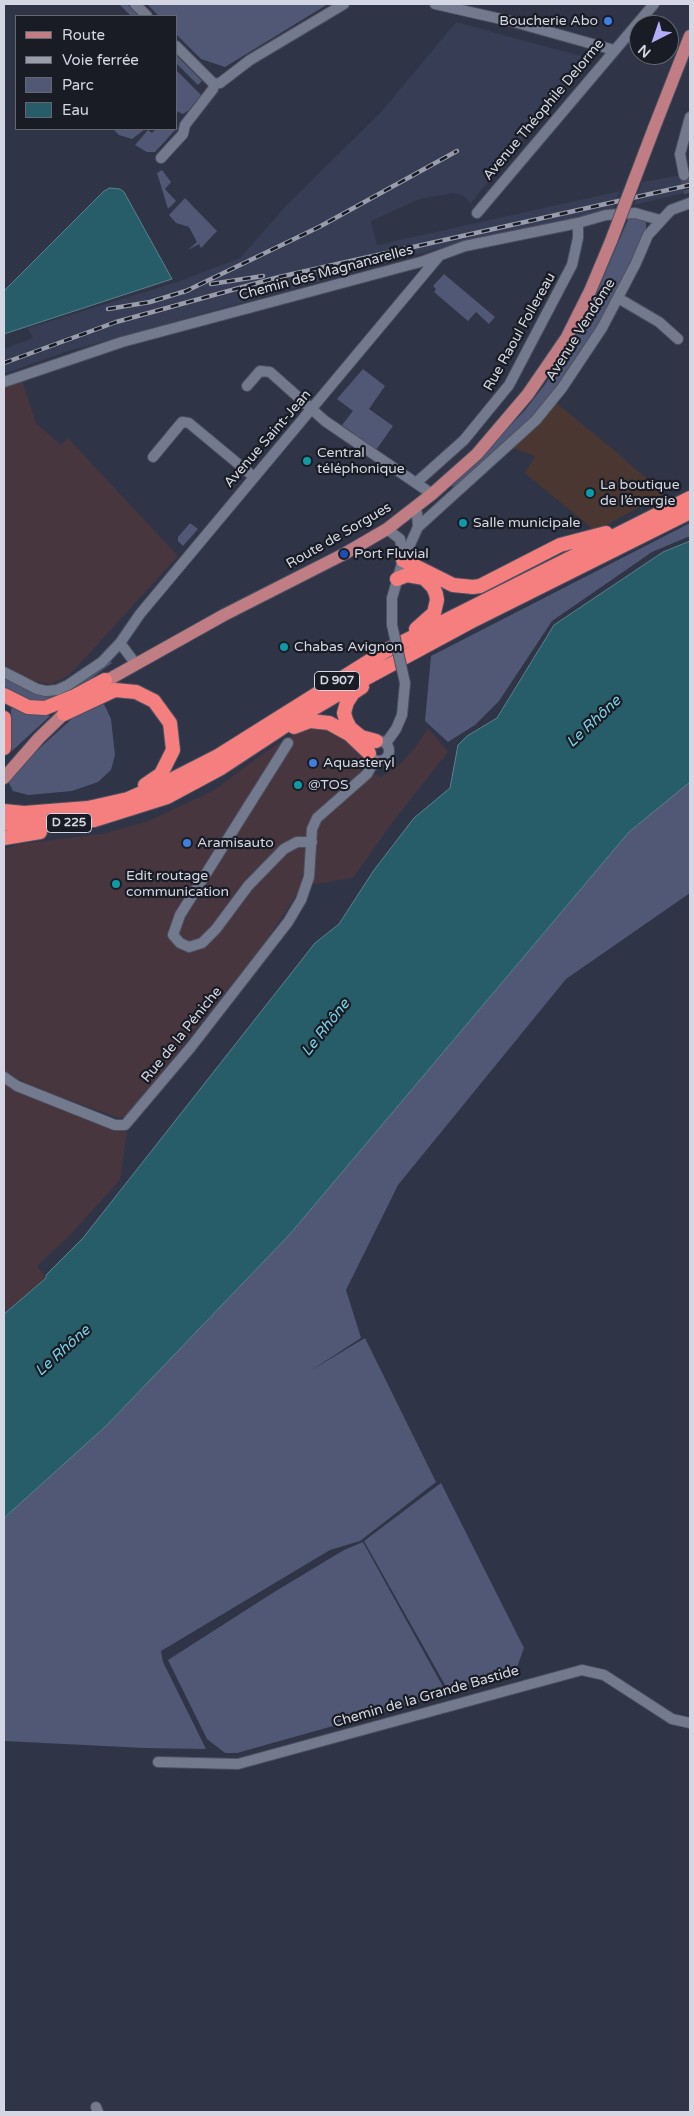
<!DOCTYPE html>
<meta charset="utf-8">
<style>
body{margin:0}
#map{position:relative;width:694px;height:2116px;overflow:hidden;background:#2f3446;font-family:"Varela Round",sans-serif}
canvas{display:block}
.frame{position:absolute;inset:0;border:5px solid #d4d7e3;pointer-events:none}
.legend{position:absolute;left:15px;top:15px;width:162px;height:115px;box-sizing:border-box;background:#191c24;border:1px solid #646770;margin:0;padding:6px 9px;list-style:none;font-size:15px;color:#d4d7e3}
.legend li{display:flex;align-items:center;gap:10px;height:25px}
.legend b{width:25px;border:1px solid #646770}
.north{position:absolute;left:629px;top:15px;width:50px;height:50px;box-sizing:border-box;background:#191c24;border:1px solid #646770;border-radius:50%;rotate:221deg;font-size:14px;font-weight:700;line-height:20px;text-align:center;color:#d4d7e3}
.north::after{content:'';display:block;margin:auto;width:18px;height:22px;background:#b2adf9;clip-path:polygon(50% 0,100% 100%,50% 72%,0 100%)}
</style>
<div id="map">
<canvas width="694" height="2116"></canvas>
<div class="frame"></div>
<ul class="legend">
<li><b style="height:6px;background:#c17d84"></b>Route</li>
<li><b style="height:6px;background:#999caa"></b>Voie ferrée</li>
<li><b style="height:14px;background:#505876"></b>Parc</li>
<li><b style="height:14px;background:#275c69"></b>Eau</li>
</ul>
<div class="north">N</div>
</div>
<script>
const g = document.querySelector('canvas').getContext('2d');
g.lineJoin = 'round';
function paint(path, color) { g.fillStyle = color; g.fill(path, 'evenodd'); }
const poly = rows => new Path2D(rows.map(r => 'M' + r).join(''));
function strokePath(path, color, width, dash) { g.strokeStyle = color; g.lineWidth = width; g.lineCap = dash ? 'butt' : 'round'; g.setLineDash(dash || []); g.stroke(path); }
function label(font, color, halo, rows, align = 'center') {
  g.font = font + ' "Varela Round",sans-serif'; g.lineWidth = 4.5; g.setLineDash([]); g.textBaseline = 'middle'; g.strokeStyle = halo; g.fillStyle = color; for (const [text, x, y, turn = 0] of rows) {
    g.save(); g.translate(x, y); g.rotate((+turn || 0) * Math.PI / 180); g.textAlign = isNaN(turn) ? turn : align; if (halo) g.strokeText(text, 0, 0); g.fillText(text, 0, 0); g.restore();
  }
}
paint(poly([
 [555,402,614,450,664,494,595,531,525,473,535,456,512,448]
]), '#4b3732');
paint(poly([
 [22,380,36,423,61,445,68,438,178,556,77,667,65,678,51,684,31,681,4,664,4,387],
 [329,727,348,740,363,754,362,768,381,777,400,764,415,748,428,728,448,752,394,820,353,878,302,886,267,940,127,1116,119,1118,31,1086,4,1071,4,849,19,844,102,834,146,822,213,791,257,758,302,728],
 [4,1082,39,1100,127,1132,120,1180,68,1237,37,1266,46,1277,4,1313]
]), '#48363f');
paint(poly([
 [456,22,588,58,471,203,462,195,454,193,420,199,371,221,377,245,620,191,612,210,433,250,65,352,4,374,4,349,33,338,28,328,174,283,240,258,285,207,381,112],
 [681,175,685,193,634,205,642,182]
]), '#363d55');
paint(poly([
 [119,4,127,4,139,16,131,16],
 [147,4,328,4,225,67,201,59,176,34,176,16,159,16],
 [176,55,202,81,198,85,176,63],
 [176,70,201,95,189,110,183,114,176,111],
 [113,129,145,129,132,139,119,135],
 [156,129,176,129,155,152,147,152,135,145,148,130,152,133],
 [162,170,171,182,165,189,176,201,168,209,157,173],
 [185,198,217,231,201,248,199,244,188,250,197,242,189,227,176,223,169,215],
 [630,215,641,217,646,222,646,229,605,317,557,388,527,424,455,488,452,486,525,410,546,383,590,308],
 [444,274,495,317,489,324,476,312,468,321,434,292,436,289,433,286],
 [363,369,385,386,369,409,393,426,376,450,342,425,353,411,337,399],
 [190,523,198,529,183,546,178,541,178,537],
 [690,523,690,536,652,552,552,621,499,701,475,725,448,742,425,721,431,656],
 [110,661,112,663,70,694,41,705,4,689,4,677,28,691,42,695,55,696,67,691],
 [88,704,104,704,111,719,115,755,111,770,98,782,72,791,28,795,13,791,8,781,20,766],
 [13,707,28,714,49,714,49,717,12,751,11,709],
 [690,782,690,893,566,979,398,1185,346,1290,361,1338,310,1371,365,1338,436,1482,360,1541,330,1550,161,1651,163,1662,206,1749,144,1748,4,1741,4,1518,106,1426,290,1234,629,832],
 [441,1483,524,1648,517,1667,449,1692,364,1541],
 [363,1542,447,1694,237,1753,225,1753,207,1739,168,1660,271,1594,344,1550]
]), '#505876');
const water = poly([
 [110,188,120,189,124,192,172,279,4,334,4,291,104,191,110,188],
 [690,541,690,782,629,832,290,1234,106,1426,4,1518,4,1314,46,1278,46,1275,83,1238,315,943,339,924,374,870,414,818,450,788,458,745,467,736,497,718,554,625,663,552,690,541]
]);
paint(water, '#275c69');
strokePath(water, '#5b818e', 1);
strokePath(poly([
 [684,175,689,193]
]), '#484c5e', 10, [10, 5]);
const minor = poly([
 [135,4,147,16],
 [435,4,514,22,614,50],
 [176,46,214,84],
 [161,158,183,134,185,125,213,89,214,84,220,83,250,60,344,4],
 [684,175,680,154,690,117],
 [477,213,654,4],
 [618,298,659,322,678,339],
 [4,382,122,342,424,261,465,246,578,223,606,215,635,213,660,220],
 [247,386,260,371,270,372,325,421,432,494],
 [153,457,182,422,189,423,254,477],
 [417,482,464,440,509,385,572,265,578,238,578,223],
 [418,527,536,420,562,388,602,328,636,263,648,235,671,210,690,203],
 [387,529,400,539,403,559],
 [392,625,392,598,403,560,418,527,417,513,413,509],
 [135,663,120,643,140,614,440,255],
 [4,672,37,689,46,691,57,690,68,685,102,662,120,643],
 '369 751a10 10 0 1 1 20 0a10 10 0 1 1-20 0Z',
 [288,743,180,915,173,935,180,943,189,947,202,943,216,929,248,886,284,849,297,842,312,842],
 [386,743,396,729,402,715,405,683],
 [4,1077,17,1086,115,1125,125,1125,191,1047,288,922,301,900,309,877,312,829,317,818,367,774,375,760],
 [158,1762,238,1764,582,1670,604,1675,672,1719,690,1723],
 [96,2107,98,2112]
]);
const major = poly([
 [654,128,690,36],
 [97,686,224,615,344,554,387,529,432,494,477,454,528,394,550,362,567,337,590,291,611,241],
 [4,778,39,738,70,708]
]);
const highway = poly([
 [403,560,453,585,473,587,480,586,560,545,606,533],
 [397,579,407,575,424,578,433,587,436,594,437,600,434,613,416,629],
 [362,687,353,693,347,702,344,713,346,720,350,728,361,737,376,741],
 [4,695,28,707,45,708,75,696,105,680],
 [64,714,115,690,136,692,154,701,170,723,173,750,161,774,145,785],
 [4,718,4,748],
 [294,727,310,721,329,723,349,734,369,753],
 [4,811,24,813,88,808,128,799,169,781,218,756,387,650,690,498],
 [4,823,37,826,94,820,167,797,221,768,294,720,357,683,470,622,690,512],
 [4,838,40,832]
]);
strokePath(minor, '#4c505f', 12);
strokePath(major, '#4c505f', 14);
strokePath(highway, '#4c505f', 16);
strokePath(minor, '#747a8e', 10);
strokePath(major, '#c17d84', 12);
strokePath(highway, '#f47f7e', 14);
const rail = poly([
 [211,284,263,276],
 [184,292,319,227,457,151],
 [108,309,150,302,189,290],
 [4,363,116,322,279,277,690,185]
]);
strokePath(rail, '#999caa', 4.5);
strokePath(rail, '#191c24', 2.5, [8]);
const minorBridge = poly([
 [392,625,405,683]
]);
const majorBridge = poly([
 [611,241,654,128]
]);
strokePath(minorBridge, '#4c505f', 12, []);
strokePath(majorBridge, '#4c505f', 14, []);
strokePath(minorBridge, '#747a8e', 10);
strokePath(majorBridge, '#c17d84', 12);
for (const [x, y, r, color] of [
 [608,21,5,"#3f7fe0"],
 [307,461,5,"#0f9aa8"],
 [590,493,5,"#0f9aa8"],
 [463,523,5,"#0f9aa8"],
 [344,554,5,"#1a4fb4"],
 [284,647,5,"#0f9aa8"],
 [313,763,5,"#3f7fe0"],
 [298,785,5,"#0f9aa8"],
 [187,843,5,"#3f7fe0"],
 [116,884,5,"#0f9aa8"]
]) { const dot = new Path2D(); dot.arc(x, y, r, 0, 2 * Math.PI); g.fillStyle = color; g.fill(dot); strokePath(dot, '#191c24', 2); }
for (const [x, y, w] of [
 [337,681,45],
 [69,823,45]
]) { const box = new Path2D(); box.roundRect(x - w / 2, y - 9.5, w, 19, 4); g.fillStyle = '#191c24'; g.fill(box); strokePath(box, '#d4d7e3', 1); }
label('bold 12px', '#d4d7e3', null, [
 ["D 907",337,681],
 ["D 225",69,823]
]);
label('14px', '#d4d7e3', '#191c24', [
 ["Boucherie Abo",598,21,"right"],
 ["Central",317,453],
 ["téléphonique",317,469],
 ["La boutique",600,485],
 ["de l’énergie",600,501],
 ["Salle municipale",473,523],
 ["Port Fluvial",354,554],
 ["Chabas Avignon",294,647],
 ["Aquasteryl",323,763],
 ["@TOS",308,785],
 ["Aramisauto",197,843],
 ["Edit routage",126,876],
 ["communication",126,892]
], 'left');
label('14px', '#d4d7e3', '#191c24', [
 ["Avenue Théophile Delorme",544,110,-50],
 ["Chemin des Magnanarelles",326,273,-15],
 ["Avenue Vendôme",581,330,-58],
 ["Rue Raoul Follereau",520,332,-61],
 ["Avenue Saint-Jean",268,439,-49],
 ["Route de Sorgues",339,536,-30],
 ["Rue de la Péniche",182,1035,-51],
 ["Chemin de la Grande Bastide",426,1697,-16]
]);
label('italic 15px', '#7ad1e7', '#191c24', [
 ["Le Rhône",594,722,-43],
 ["Le Rhône",326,1028,-52],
 ["Le Rhône",63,1351,-42]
]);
</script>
